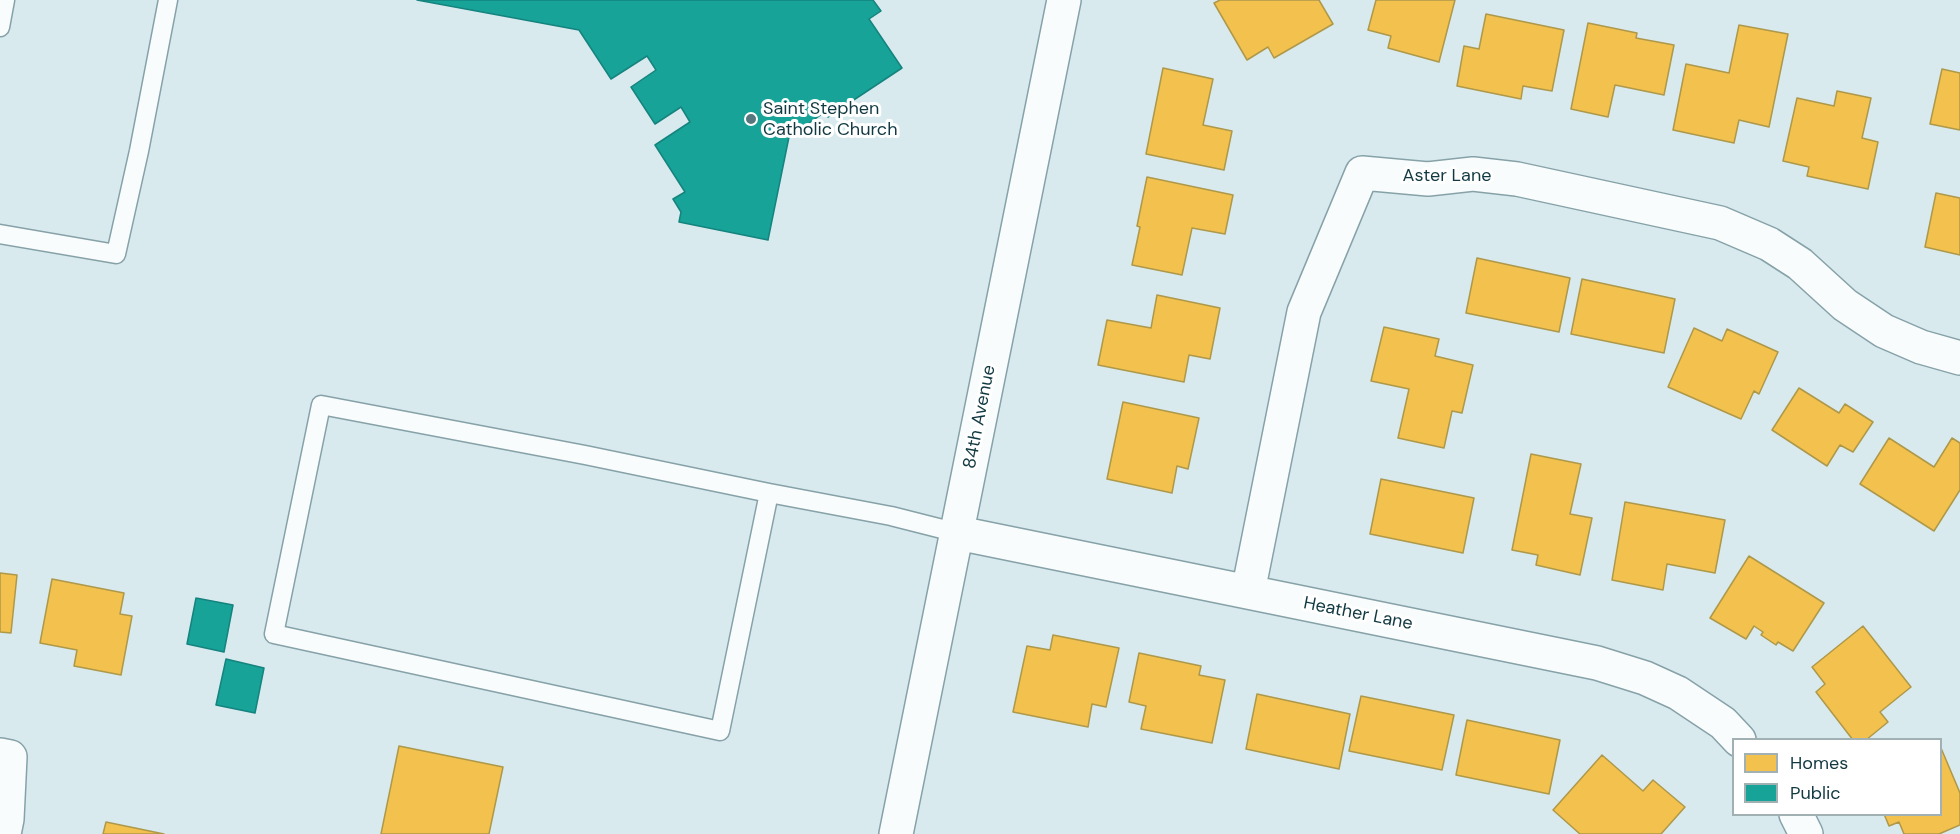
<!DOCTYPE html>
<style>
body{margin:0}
#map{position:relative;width:1960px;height:834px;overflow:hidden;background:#d8eaee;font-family:"DM Sans",sans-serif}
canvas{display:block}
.legend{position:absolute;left:1732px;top:738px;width:210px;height:78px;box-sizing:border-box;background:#fff;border:2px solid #a0b0b3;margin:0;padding:8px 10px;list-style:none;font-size:18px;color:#113941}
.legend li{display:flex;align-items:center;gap:12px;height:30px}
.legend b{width:30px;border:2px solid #a0b0b3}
</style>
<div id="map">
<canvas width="1960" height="834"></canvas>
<ul class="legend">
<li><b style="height:16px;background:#f2c14e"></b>Homes</li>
<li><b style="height:16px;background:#17a398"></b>Public</li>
</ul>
</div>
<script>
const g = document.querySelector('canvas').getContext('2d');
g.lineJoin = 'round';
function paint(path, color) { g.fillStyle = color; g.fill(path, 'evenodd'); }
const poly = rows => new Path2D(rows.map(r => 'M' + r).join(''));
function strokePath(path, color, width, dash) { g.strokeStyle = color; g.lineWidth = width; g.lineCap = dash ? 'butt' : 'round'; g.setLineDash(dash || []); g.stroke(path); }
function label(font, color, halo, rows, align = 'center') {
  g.font = font + ' "DM Sans",sans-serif'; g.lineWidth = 6; g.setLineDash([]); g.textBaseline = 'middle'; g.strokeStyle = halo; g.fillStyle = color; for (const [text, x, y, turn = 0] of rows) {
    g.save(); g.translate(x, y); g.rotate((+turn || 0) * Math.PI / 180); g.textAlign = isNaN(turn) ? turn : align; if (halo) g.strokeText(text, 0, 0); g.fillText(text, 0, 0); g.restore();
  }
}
const homes = poly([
 [1220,0,1319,0,1333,24,1274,58,1268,47,1247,60,1214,3,1220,0],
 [1376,0,1455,0,1439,62,1388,48,1391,36,1368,30,1376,0],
 [1486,14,1564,30,1552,91,1523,86,1521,99,1457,86,1464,46,1479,49,1486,14],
 [1588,23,1637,33,1636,38,1674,45,1664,95,1615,85,1608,117,1571,109,1588,23],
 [1739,25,1788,34,1769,127,1739,120,1734,143,1673,130,1686,64,1729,73,1739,25],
 [1163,68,1213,79,1203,125,1232,131,1224,170,1146,154,1163,68],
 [1942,69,1960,73,1960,130,1930,124,1942,69],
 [1837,91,1871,98,1862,138,1878,142,1868,189,1807,176,1809,167,1783,161,1797,98,1834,106,1837,91],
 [1147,177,1233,195,1225,234,1192,228,1182,275,1132,265,1140,227,1137,226,1147,177],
 [1936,193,1960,198,1960,255,1925,247,1936,193],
 [1477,258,1570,278,1559,332,1466,313,1477,258],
 [1582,279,1675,299,1664,353,1571,334,1582,279],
 [1157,295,1220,308,1210,359,1189,355,1184,382,1098,365,1107,320,1151,328,1157,295],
 [1384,327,1439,339,1435,356,1473,365,1462,413,1452,411,1444,448,1398,438,1409,389,1371,381,1384,327],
 [1694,328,1722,341,1727,329,1778,352,1759,394,1754,391,1741,419,1668,387,1694,328],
 [1799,388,1839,413,1845,404,1873,422,1853,452,1840,445,1827,466,1772,430,1799,388],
 [1123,402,1199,418,1188,469,1177,466,1172,493,1107,479,1123,402],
 [1889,438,1934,467,1952,438,1960,443,1960,490,1934,531,1860,484,1889,438],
 [1531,454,1581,464,1570,514,1592,518,1580,575,1536,565,1538,555,1512,550,1531,454],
 [1381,479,1474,498,1463,553,1370,534,1381,479],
 [1625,502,1725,520,1715,573,1667,564,1663,590,1612,580,1625,502],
 [1749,556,1824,603,1793,651,1778,642,1776,645,1761,635,1763,632,1754,626,1746,639,1710,618,1749,556],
 [0,573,17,575,11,633,0,632,0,573],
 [52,579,124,593,120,614,132,616,121,675,74,666,77,650,40,643,52,579],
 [1863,626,1911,687,1880,712,1888,722,1866,740,1853,740,1816,692,1825,684,1812,667,1863,626],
 [1053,635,1119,648,1106,707,1092,704,1088,727,1013,712,1027,646,1050,650,1053,635],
 [1139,653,1201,666,1199,675,1225,680,1212,743,1141,729,1146,706,1129,702,1139,653],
 [1257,694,1350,714,1339,769,1246,749,1257,694],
 [1361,696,1454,715,1442,770,1349,751,1361,696],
 [1467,720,1560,740,1549,794,1456,775,1467,720],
 [399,746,503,767,489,834,381,834,399,746],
 [1941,748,1960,793,1960,825,1939,834,1904,834,1899,822,1889,826,1884,814,1940,814,1941,748],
 [1602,755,1643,791,1653,780,1685,807,1661,834,1580,834,1553,810,1602,755],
 [106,822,164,834,103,834,106,822]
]);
paint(homes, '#f2c14e');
strokePath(homes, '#ae984a', 1.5);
const public = poly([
 [417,0,873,0,881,11,869,19,902,68,828,117,825,112,789,137,768,240,679,222,681,212,673,199,685,192,655,145,690,122,681,107,655,124,631,87,656,70,647,56,611,79,579,30,417,0],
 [196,598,233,605,224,652,187,644,196,598],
 [226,659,264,668,255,713,216,705,226,659]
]);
paint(public, '#17a398');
strokePath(public, '#15837e', 1.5);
const service = poly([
 [0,27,5,0],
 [0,234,116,254,139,151,168,0],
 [769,493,720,731,274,634,321,405,585,455,769,493,891,516,958,533]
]);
const minor = poly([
 [958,533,1597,663,1645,678,1678,693,1723,723,1739,740],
 [1248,592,1304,312,1362,173,1428,179,1473,174,1517,179,1720,223,1769,244,1800,264,1845,305,1884,331,1921,347,1960,358],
 [0,755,10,757,7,819,4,834],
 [1796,814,1806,834],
 [896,834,1064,0]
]);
strokePath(service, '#86a2a8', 21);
strokePath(minor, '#86a2a8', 36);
strokePath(service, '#f9fcfc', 18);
strokePath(minor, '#f9fcfc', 33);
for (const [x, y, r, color] of [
 [751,119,6,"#57777e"]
]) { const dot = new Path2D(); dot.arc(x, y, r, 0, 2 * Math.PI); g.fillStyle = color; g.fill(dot); strokePath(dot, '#fff', 2); }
label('18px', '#113941', '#fff', [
 ["Saint Stephen",763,109],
 ["Catholic Church",763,130]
], 'left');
label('18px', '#113941', '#fff', [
 ["Aster Lane",1447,176],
 ["84th Avenue",980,417,-79],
 ["Heather Lane",1358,614,11]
]);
</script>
